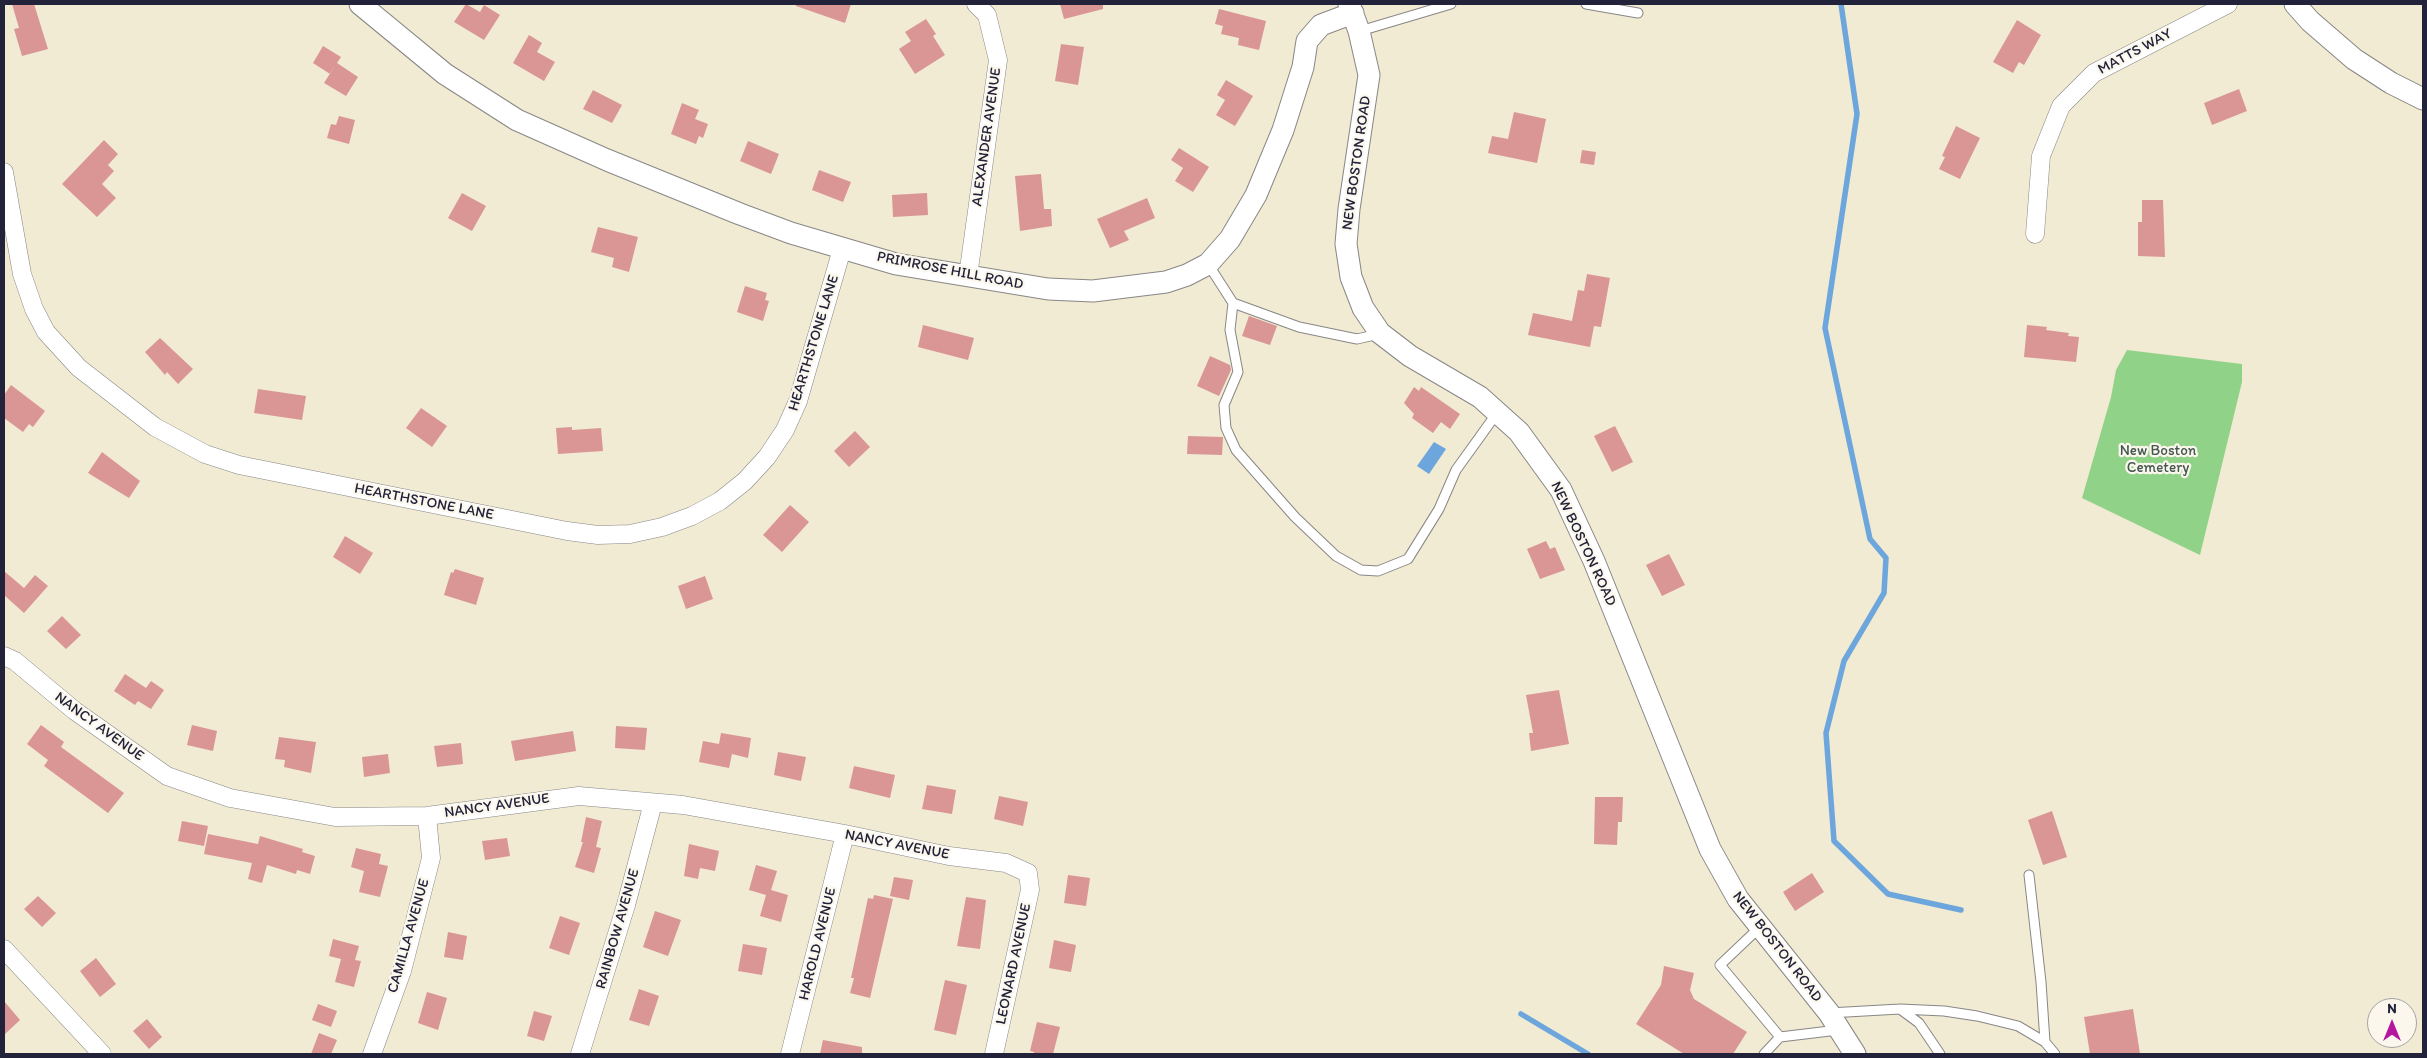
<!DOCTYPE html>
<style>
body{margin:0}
#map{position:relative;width:2427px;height:1058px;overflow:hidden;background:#f0ebd2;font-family:Itim,sans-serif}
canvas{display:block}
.frame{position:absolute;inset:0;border:5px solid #22223b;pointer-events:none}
.north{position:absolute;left:2367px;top:998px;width:50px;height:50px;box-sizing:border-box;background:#fbf7ec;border:1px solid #a4a2a5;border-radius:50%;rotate:0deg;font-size:14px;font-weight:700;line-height:20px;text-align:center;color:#22223b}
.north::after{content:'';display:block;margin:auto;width:18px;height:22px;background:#b5179e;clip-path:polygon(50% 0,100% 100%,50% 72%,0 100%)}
</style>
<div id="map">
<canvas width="2427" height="1058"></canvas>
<div class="frame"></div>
<div class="north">N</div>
</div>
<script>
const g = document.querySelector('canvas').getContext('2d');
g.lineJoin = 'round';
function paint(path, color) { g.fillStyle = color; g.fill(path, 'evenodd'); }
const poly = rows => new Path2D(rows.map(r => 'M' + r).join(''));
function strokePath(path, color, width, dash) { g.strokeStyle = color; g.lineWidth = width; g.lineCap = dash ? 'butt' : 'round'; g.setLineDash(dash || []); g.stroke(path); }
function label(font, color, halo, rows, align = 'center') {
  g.font = font + ' Itim,sans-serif'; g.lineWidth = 4.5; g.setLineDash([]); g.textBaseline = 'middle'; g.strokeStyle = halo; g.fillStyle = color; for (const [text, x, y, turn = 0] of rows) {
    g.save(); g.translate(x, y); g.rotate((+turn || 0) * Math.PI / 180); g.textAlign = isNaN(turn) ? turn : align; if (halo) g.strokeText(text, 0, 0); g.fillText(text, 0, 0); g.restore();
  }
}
paint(poly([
 [2127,350,2242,364,2242,382,2200,555,2082,498,2111,397,2116,370]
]), '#91d289');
paint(poly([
 [1434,442,1446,449,1429,474,1417,466]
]), '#6da6dc');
strokePath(poly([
 [1841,4,1857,114,1825,328,1870,539,1886,558,1884,593,1844,661,1826,733,1834,841,1888,894,1961,910],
 [1521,1014,1588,1054]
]), '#6da6dc', 5.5);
paint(poly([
 [12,4,34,4,48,49,22,56,14,29,19,28],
 [466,4,480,12,484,5,500,15,484,40,454,22],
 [796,4,851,4,845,23,796,6],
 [1060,4,1103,4,1103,9,1064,19],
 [1219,9,1266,21,1259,50,1238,45,1239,38,1221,34,1223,26,1215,24],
 [926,19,936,34,933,36,945,55,915,74,899,49,911,41,905,32],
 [2017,20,2041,35,2024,65,2019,62,2013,73,1993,62],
 [529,35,542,43,537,52,555,62,544,81,513,63],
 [1061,44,1084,47,1078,85,1055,81],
 [323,46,341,57,337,63,358,77,346,96,324,83,336,64,330,74,313,63],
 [1226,80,1253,96,1235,126,1216,115,1225,100,1217,95],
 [2239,89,2247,111,2212,125,2204,103],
 [593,90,622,105,612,123,583,109],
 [682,103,699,110,695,119,708,124,703,138,699,136,696,144,671,134],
 [1514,112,1546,119,1537,163,1488,153,1492,136,1508,139],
 [339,116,355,120,349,144,327,138,331,124,336,125],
 [1956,126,1980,138,1960,179,1939,169,1945,157,1942,156],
 [104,140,118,154,108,165,114,171,102,184,116,198,97,217,62,184],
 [748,141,779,154,771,174,740,161],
 [1179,148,1209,167,1193,192,1175,181,1183,168,1171,160],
 [1582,150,1596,152,1594,165,1580,163],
 [819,170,851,182,843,202,812,190],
 [1041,174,1044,209,1051,209,1052,226,1020,231,1015,176],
 [462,193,486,206,472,231,448,218],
 [927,193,928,215,893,217,892,195],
 [1147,198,1155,218,1124,231,1129,240,1110,248,1097,219],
 [2142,200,2163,200,2165,257,2138,256,2138,222,2142,222],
 [598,227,638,237,629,272,612,267,614,258,591,252],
 [1587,274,1610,278,1601,327,1594,326,1590,347,1528,335,1533,313,1572,321,1578,290,1584,291],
 [745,286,767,293,765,300,769,301,763,321,737,312],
 [1249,316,1277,326,1270,345,1242,336],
 [923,325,974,338,968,360,918,347],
 [2027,325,2047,327,2046,330,2069,333,2068,336,2079,337,2076,362,2024,357],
 [160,338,193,369,178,384,167,372,165,375,145,352],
 [1210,356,1230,365,1231,370,1219,396,1197,386],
 [11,385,45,411,33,427,29,424,23,432,4,418,4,395],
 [1414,387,1419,391,1421,387,1460,414,1450,429,1441,422,1433,433,1412,418,1414,414,1404,403],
 [258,389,306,396,302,420,254,413],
 [421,408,447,426,432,447,406,428],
 [1615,426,1633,462,1612,472,1594,436],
 [572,427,572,430,601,428,603,451,558,454,556,428],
 [855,431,870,447,849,467,834,451],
 [1188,436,1223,437,1222,455,1187,454],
 [102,452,140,481,129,498,88,473],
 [790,505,809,522,782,552,763,535],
 [345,536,373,553,360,574,333,557],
 [1546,541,1550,549,1555,547,1565,570,1540,579,1527,549],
 [1669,554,1685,585,1662,596,1646,565],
 [455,569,484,578,476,605,444,595,451,572,453,573],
 [4,571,24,588,35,575,48,586,24,613,4,595],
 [705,576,713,599,686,609,678,586],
 [62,616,81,635,66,649,47,631],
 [125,674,146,688,151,681,164,690,151,709,138,701,135,705,114,691],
 [1559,690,1569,744,1531,751,1529,733,1533,733,1526,695],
 [41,725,64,742,61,747,124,793,108,813,44,766,48,760,27,744],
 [192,725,217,731,213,751,187,745],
 [616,726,647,728,645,750,615,748],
 [573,731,576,751,515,761,511,741],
 [721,733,751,738,748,758,732,754,729,768,699,762,703,741,719,744],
 [279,737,316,742,311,773,284,767,285,760,275,759],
 [461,743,463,764,437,767,434,746],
 [778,752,806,757,801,781,774,775],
 [388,754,390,773,364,777,362,757],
 [854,766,895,775,890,798,849,788],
 [927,785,956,790,952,814,922,809],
 [999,796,1028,802,1023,826,994,819],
 [1595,797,1623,797,1622,822,1618,822,1617,845,1594,844],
 [2052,811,2067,857,2043,865,2028,820],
 [586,817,602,821,596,847,601,848,594,873,575,867,583,842,581,842],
 [182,821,208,826,204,846,178,841],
 [208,834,258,844,260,836,303,849,302,852,315,856,310,874,297,870,296,874,267,865,262,883,248,879,252,863,204,854],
 [507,838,510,856,485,860,482,841],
 [689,844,719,851,715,871,700,868,698,879,684,876],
 [356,848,381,854,379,864,388,866,380,897,359,892,364,871,351,867],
 [756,865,777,871,771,890,788,895,781,922,760,916,766,895,749,890],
 [1812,873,1824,892,1795,911,1783,892],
 [1068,875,1090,878,1086,906,1064,903],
 [894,877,913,880,909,900,890,896],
 [874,895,893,899,870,998,850,993,854,978,851,978,868,898,873,899],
 [38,896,56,913,42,927,24,909],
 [966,897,986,900,980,949,957,946],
 [655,911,681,920,668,956,643,947],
 [560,916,580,923,569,955,549,948],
 [448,932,467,936,463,960,444,957],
 [333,939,359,946,355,960,361,961,354,987,335,982,341,959,329,956],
 [1054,940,1076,945,1071,972,1049,968],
 [743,944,767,948,762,975,738,971],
 [96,958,116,984,100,997,80,971],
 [1664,966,1694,973,1690,990,1694,999,1747,1032,1733,1054,1684,1054,1636,1024,1661,985],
 [945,980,967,985,956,1035,934,1030],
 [639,989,659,996,649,1026,629,1020],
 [427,992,447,998,438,1030,418,1023],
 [4,1001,20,1020,4,1035],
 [318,1004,337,1011,331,1027,312,1020],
 [2133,1009,2140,1054,2090,1054,2084,1017],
 [534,1011,552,1016,544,1041,527,1036],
 [147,1019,162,1037,149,1049,133,1031],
 [1037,1022,1060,1027,1053,1054,1034,1054,1034,1052,1030,1051],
 [319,1033,337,1040,331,1054,311,1054],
 [823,1040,862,1047,862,1054,820,1054]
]), '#da9695');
const service = poly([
 [1586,4,1638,13],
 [1360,31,1451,4],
 [1208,264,1233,303,1299,327,1357,339,1379,334],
 [1233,303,1230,330,1238,372,1224,405,1226,428,1236,450,1295,517,1336,556,1361,570,1378,571,1408,559,1439,509,1456,470,1497,413],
 [2029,875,2041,982,2045,1042],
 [1759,928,1720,965,1780,1037,1838,1030],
 [1900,1009,1919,1023,1940,1054],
 [1829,1013,1900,1009,1944,1011,1977,1016,2018,1026,2045,1042,2055,1054],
 [1764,1054,1780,1037]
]);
const minor = poly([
 [4,172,22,274,34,309,46,332,79,368,155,427,205,454,239,465,567,531,598,535,630,534,662,527,692,516,720,501,745,481,767,457,785,430,798,401,842,249],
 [2035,234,2041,156,2061,106,2094,73,2228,4],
 [968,276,998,60,987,15,976,4],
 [4,656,15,661,75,711,167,776,230,798,335,817,427,816,579,796,683,805,845,834,949,856,1006,863,1028,873,1030,890,994,1054],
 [4,949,102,1054],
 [372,1054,402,971,431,858,427,816],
 [580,1054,626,905,653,803],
 [790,1054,845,834]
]);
const tertiary = poly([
 [360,4,445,74,517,120,607,160,740,214,791,233,896,264,1048,289,1093,291,1166,282,1187,275,1208,264,1230,239,1256,195,1283,130,1303,67,1307,41,1321,25,1353,13],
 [1349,4,1359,31,1369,75,1349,209,1346,244,1351,277,1363,308,1380,333,1410,356,1480,397,1519,432,1561,490,1594,561,1710,849,1738,899,1829,1013,1855,1054],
 [2295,4,2310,21,2354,59,2391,83,2423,99]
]);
strokePath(service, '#898686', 11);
strokePath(minor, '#898686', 19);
strokePath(tertiary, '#898686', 23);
strokePath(service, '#fff', 9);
strokePath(minor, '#fff', 18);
strokePath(tertiary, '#fff', 21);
label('15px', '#22223b', '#fbf7ec', [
 ["MATTS WAY",2135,52,-28],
 ["ALEXANDER AVENUE",987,137,-82],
 ["NEW BOSTON ROAD",1357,163,-82],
 ["PRIMROSE HILL ROAD",950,271,11],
 ["HEARTHSTONE LANE",814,343,-73],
 ["HEARTHSTONE LANE",424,502,11],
 ["NEW BOSTON ROAD",1583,544,65],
 ["NANCY AVENUE",99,727,36],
 ["NANCY AVENUE",497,806,-8],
 ["NANCY AVENUE",897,845,11],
 ["RAINBOW AVENUE",618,929,-74],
 ["CAMILLA AVENUE",409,936,-74],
 ["HAROLD AVENUE",818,944,-76],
 ["NEW BOSTON ROAD",1777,947,52],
 ["LEONARD AVENUE",1014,964,-78]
]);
label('15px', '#435752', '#fbf7ec', [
 ["New Boston",2158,451],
 ["Cemetery",2158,468]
]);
</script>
